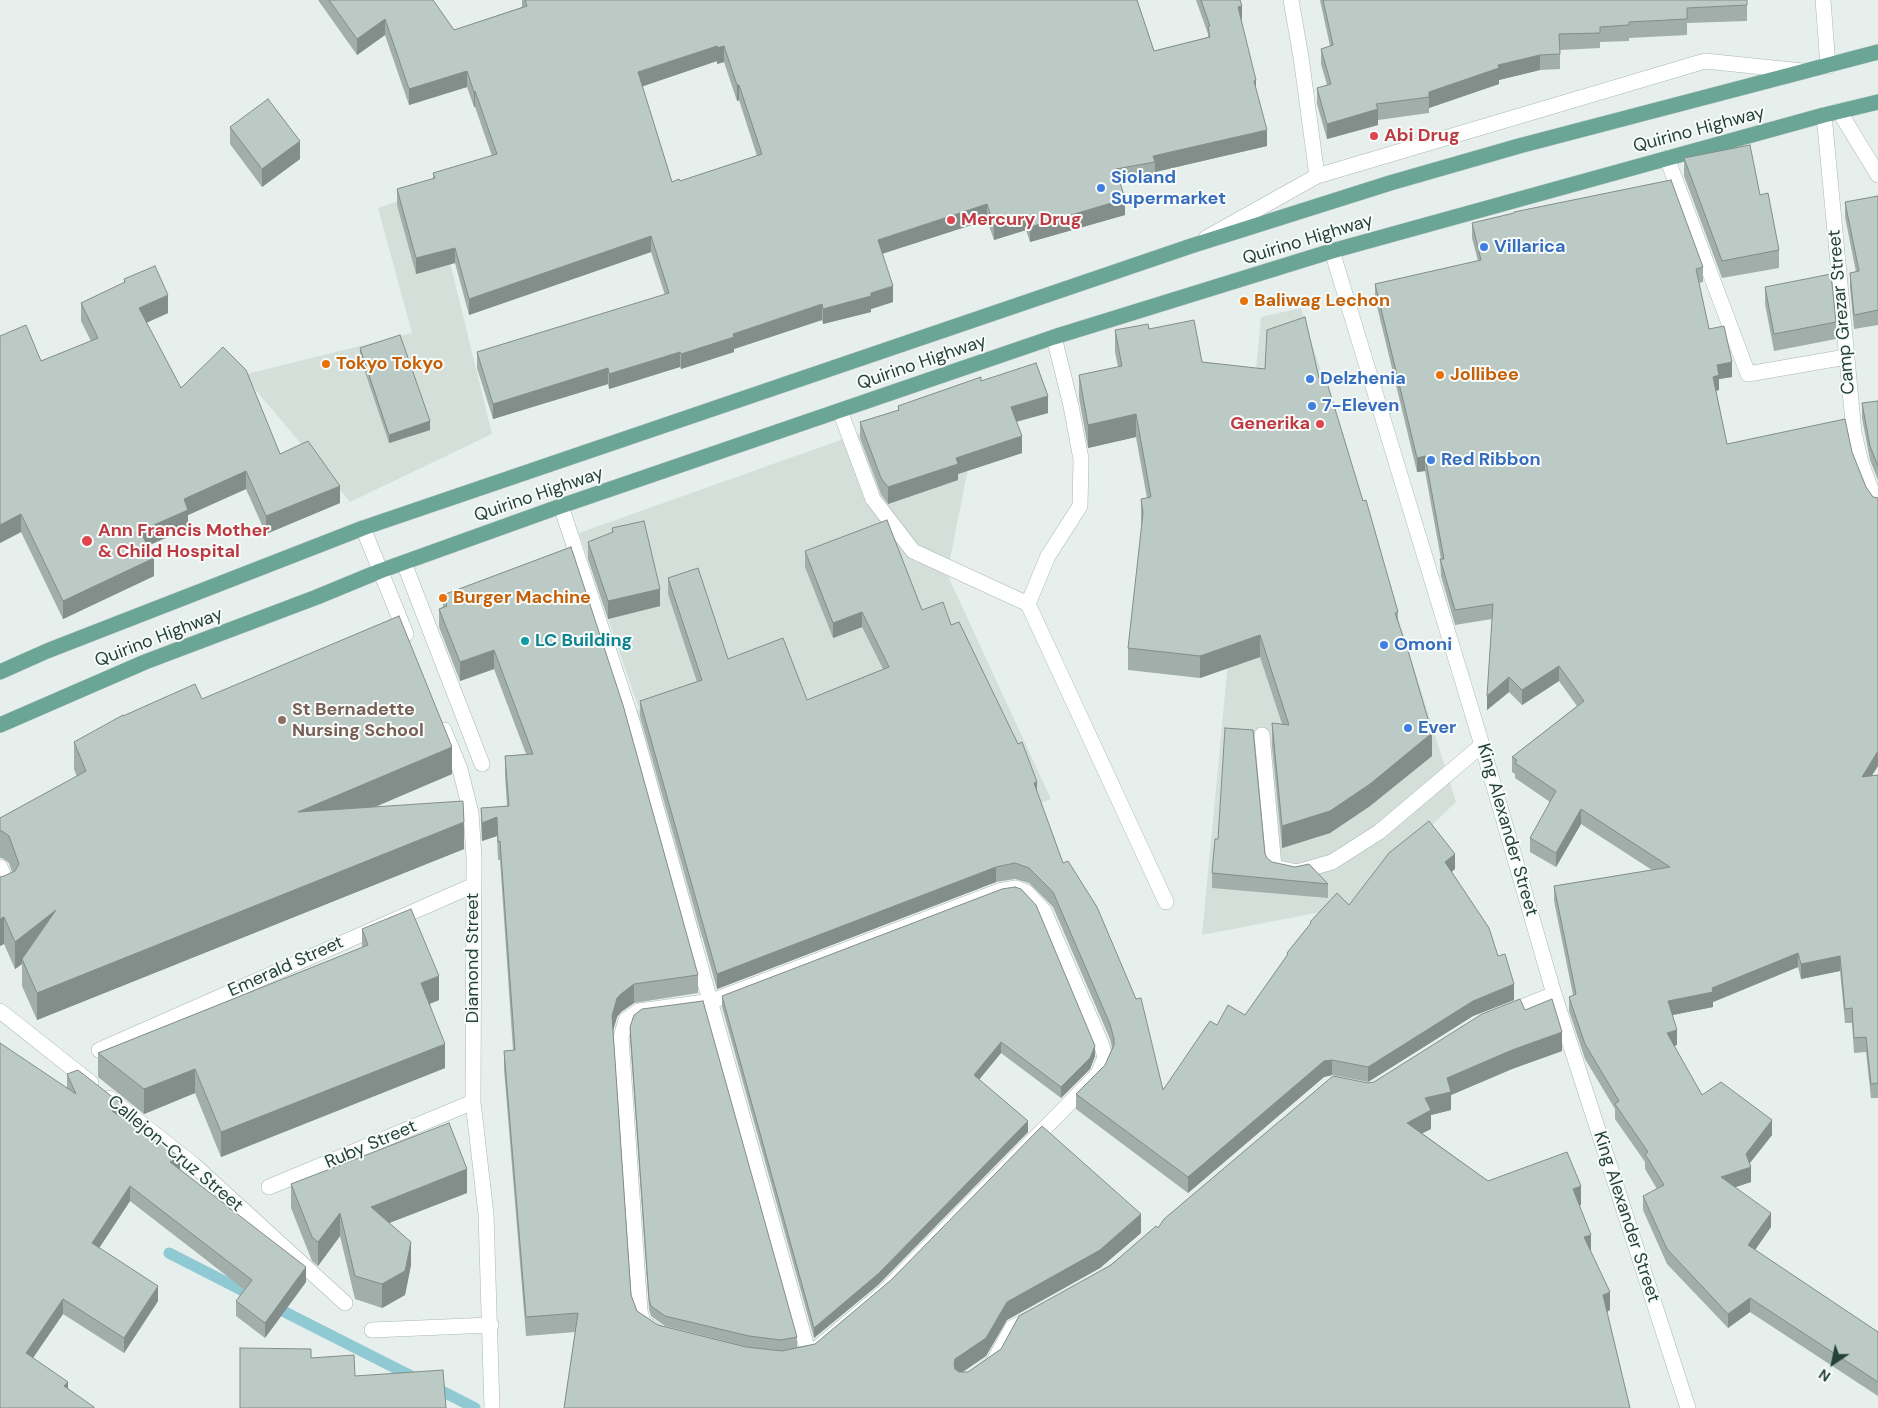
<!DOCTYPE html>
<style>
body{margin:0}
#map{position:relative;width:1878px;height:1408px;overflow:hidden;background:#e6efeb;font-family:"DM Sans",sans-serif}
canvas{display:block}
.north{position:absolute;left:1808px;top:1338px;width:50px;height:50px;-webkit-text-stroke:4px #f7fbf9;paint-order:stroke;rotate:214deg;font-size:14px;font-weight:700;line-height:20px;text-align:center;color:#24423a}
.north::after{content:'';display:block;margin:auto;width:18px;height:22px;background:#24423a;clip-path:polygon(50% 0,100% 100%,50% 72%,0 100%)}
</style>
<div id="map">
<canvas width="1878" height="1408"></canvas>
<div class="north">N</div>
</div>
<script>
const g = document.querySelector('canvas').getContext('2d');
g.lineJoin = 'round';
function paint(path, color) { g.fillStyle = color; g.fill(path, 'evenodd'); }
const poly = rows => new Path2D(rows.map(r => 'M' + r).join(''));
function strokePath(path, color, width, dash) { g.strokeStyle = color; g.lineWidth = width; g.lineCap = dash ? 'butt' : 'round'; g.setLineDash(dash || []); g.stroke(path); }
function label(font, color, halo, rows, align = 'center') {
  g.font = font + ' "DM Sans",sans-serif'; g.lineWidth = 4; g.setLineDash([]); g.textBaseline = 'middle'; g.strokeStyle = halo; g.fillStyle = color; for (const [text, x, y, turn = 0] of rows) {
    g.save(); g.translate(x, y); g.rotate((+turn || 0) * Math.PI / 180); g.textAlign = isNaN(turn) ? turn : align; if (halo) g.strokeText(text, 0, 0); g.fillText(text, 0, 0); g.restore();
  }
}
paint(poly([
 [432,189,492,434,350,502,243,375,412,333,378,208],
 [1301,308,1456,802,1347,907,1202,935,1261,317],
 [984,389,947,574,1051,799,675,948,610,721,639,709,579,533]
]), '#d4dfda');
strokePath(poly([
 [169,1253,257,1298],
 [271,1305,417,1379],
 [432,1386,475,1408]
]), '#8ec9d4', 11);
const lane = poly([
 [1839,111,1878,175],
 [1667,158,1748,374,1846,357],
 [1054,337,1071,406,1081,459,1080,506,1048,556,1028,604,1166,902],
 [840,411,873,499,913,551,1028,604],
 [404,563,482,764],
 [1262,735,1274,867,1297,872,1332,862,1379,832,1482,745],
 [0,867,10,890,0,895]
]);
const street = poly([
 [1291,0,1301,57,1317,176],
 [1824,115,1854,433,1861,463,1874,497,1878,504],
 [1206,238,1317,176,1705,61,1802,71],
 [561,506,632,721,809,1355],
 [363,528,406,634],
 [444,730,460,769,471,813,474,857,473,1102,486,1214,492,1408],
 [1016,888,1026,892,1044,911,1101,1043,1105,1057,1098,1074,884,1292,809,1355,781,1360,747,1356,661,1335,643,1322,640,1311,621,1037,626,1020,639,1011,712,1001,999,891,1016,888],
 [0,1011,91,1083],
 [1505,1014,1554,994],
 [99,1050,474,885],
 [109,1098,194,1165,345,1303],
 [269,1187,473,1102],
 [372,1330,491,1325],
 [988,1366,993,1363,1012,1328,1029,1319]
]);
const secondary = poly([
 [1823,0,1828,66],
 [1332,251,1482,745,1554,994,1688,1408]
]);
const primary = poly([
 [0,672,47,651,363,528,1191,246,1390,183,1519,146,1878,52],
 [0,725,145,662,317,597,380,571,561,506,1054,337,1332,251,1824,115,1878,102]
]);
strokePath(lane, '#a8b8b2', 16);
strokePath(street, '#a8b8b2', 16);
strokePath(secondary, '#a4bbb3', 16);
strokePath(primary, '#c2cac8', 16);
strokePath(lane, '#fff', 15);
strokePath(street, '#fff', 15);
strokePath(secondary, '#fff', 15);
strokePath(primary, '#6aa596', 15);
paint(poly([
 [318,0,433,0,454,30,522,7,522,0,1137,0,1154,51,1208,37,1208,34,1196,0,1240,0,1242,22,1267,146,1155,172,1155,177,1120,184,1125,215,1030,242,1026,230,994,240,987,220,882,254,893,302,871,309,871,312,823,324,822,320,734,349,734,352,681,369,680,367,609,389,608,384,493,419,477,368,477,352,665,295,651,252,469,315,455,263,416,274,397,205,397,189,433,179,433,173,492,156,475,107,474,107,467,87,409,105,385,35,357,55],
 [717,61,717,64,724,62,737,101,739,100,757,156,680,181,672,182,642,86],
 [1320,0,1747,0,1747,21,1687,23,1687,35,1629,38,1629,41,1600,42,1600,48,1560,50,1560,69,1540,70,1499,80,1499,84,1429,108,1429,113,1378,120,1378,125,1327,139,1317,104,1317,88,1327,85,1321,64,1321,49,1330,46],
 [230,127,300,159,262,187,230,144],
 [1684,158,1779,250,1779,268,1722,278,1684,176],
 [1878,196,1878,325,1854,329,1850,287,1850,273,1856,272,1845,217,1845,202],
 [1472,223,1703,267,1703,282,1699,283,1709,329,1732,377,1719,379,1719,390,1716,391,1727,444,1852,452,1866,487,1873,497,1878,498,1878,766,1872,775,1878,775,1878,1098,1871,1098,1866,1052,1854,1053,1852,1023,1845,1023,1840,971,1801,979,1798,967,1713,1002,1713,1007,1672,1015,1677,1045,1674,1046,1702,1095,1772,1135,1749,1164,1751,1182,1735,1187,1771,1227,1755,1250,1878,1332,1878,1396,1750,1312,1728,1328,1667,1264,1643,1210,1643,1196,1657,1189,1645,1169,1645,1162,1615,1119,1615,1109,1585,1059,1569,1011,1569,997,1573,995,1554,901,1554,886,1652,870,1581,824,1556,867,1530,852,1530,838,1550,802,1515,778,1515,774,1512,772,1512,757,1577,706,1559,681,1522,705,1509,692,1487,710,1492,619,1455,625,1441,576,1440,559,1441,559,1425,471,1417,472,1375,298,1375,284,1478,261,1472,238],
 [124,279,168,313,146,323,181,388,280,454,340,503,266,534,246,489,188,515,188,528,148,546,154,576,63,619,21,532,0,543,0,336,41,361,91,341,81,321,81,303,124,283],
 [1765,287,1836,322,1836,339,1774,351,1765,304],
 [1149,329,1202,362,1319,378,1363,501,1398,612,1398,620,1432,756,1370,806,1330,833,1282,848,1272,746,1272,723,1282,724,1260,657,1200,678,1128,670,1128,648,1142,527,1141,521,1141,499,1147,498,1136,437,1088,448,1079,398,1079,375,1118,367,1115,352,1115,330],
 [360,348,430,430,389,443,360,357],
 [981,381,1048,413,1016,422,1022,453,958,474,958,480,888,504,881,494,860,438,860,422,898,410,898,406],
 [1878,401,1878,480,1870,460,1862,418,1862,403],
 [612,528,660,606,608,619,588,559,588,542,612,533],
 [571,547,698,975,698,993,634,1003,621,1012,617,1017,613,1031,631,1295,637,1311,658,1325,749,1347,665,1326,651,1316,649,1309,630,1038,630,1027,797,1337,797,1347,815,1344,1141,1233,1100,1268,1007,1320,986,1356,963,1372,968,1372,1001,1349,1158,1228,1368,1083,1374,1082,1525,1010,1562,1051,1512,1069,1451,1095,1451,1110,1431,1115,1431,1129,1422,1133,1488,1181,1581,1205,1579,1205,1591,1252,1610,1310,1607,1312,1630,1408,564,1408,575,1332,526,1336,504,1069,504,1051,513,1050,500,860,498,860,497,836,482,841,481,827,481,808,507,806,505,775,505,756,526,754,494,669,460,681,439,627,439,609,443,607,443,595],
 [805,551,922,610,951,625,1037,792,1063,863,1163,1090,1217,1025,1245,1015,1287,956,1287,953,1310,924,1310,922,1349,905,1455,869,1451,872,1498,956,1514,1000,1473,1016,1368,1082,1332,1075,1324,1077,1188,1193,1076,1109,1076,1094,1105,1065,1112,1048,1110,1039,1053,907,1029,883,1015,879,996,882,717,989,640,716,640,701,697,682,668,594,668,578,728,659,807,700,883,669,862,627,833,638,805,567],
 [202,699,452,774,374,807,464,849,37,1020,22,986,22,964,15,969,4,944,0,946,4,876,12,872,9,863,2,858,0,858,0,818,77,777,74,769,74,742,123,716],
 [1265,854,1267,858,1272,862,1328,884,1328,898,1212,888,1212,873],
 [362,929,439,1000,430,1004,445,1068,221,1157,195,1093,144,1114,98,1077,98,1053,362,948],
 [722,996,1095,1056,1090,1069,1061,1098,1001,1053,979,1079,1028,1132,878,1285,814,1338,722,1007],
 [67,1074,124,1119,306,1282,265,1338,236,1316,236,1301,245,1290,130,1201,99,1248,158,1301,124,1353,63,1314,33,1358,68,1389,94,1408,0,1408,67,1088],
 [291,1184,467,1193,389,1223,411,1265,405,1295,382,1308,355,1299,340,1236,318,1266,312,1261,291,1208]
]), '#a1aea9');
paint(poly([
 [1242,6,1242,22,1238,7],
 [385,19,385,35,357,55,357,39],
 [717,46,717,61,638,88,638,72],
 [724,46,724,62,717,64,717,48],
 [1540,55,1540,70,1499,80,1499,84,1429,108,1429,92,1498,65],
 [467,71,467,87,409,105,409,89],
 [1256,80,1256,96,1254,81],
 [737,85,739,85,739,100,737,101],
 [475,91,475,107,474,107,474,92],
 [1378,109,1378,125,1327,139,1327,124],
 [1267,130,1267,146,1155,172,1155,162,1153,156],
 [300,141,300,159,262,187,262,169],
 [1125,199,1125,215,1030,242,1030,227],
 [987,204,987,220,878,255,878,240],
 [1026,215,1026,230,994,240,994,225],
 [651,236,651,252,469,315,469,299],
 [455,248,455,263,416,274,416,258],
 [893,286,893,302,871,309,871,312,823,324,823,309],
 [168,295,168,313,139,326,139,308],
 [822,304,822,320,734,349,734,352,681,369,681,354,733,334],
 [680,352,680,367,609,389,609,374],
 [1732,362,1732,377,1719,379,1719,390,1713,391,1713,377,1717,365],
 [608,368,608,384,493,419,493,404],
 [1048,396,1048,413,1011,423,1011,407],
 [1136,414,1136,437,1088,448,1088,425],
 [430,421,430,430,389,443,389,435],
 [1022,436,1022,453,958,474,958,480,888,504,888,487,956,458],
 [1425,456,1425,471,1417,472,1417,458],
 [246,471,246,489,188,515,188,528,140,549,140,531,184,499],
 [340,486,340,503,266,534,266,516],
 [21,514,21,532,0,543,0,525],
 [154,558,154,576,63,619,63,601],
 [660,589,660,606,608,619,608,601],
 [862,612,862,627,833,638,833,623],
 [1260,635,1260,657,1200,678,1200,656],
 [494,650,494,669,460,681,460,662],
 [1559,666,1559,681,1522,705,1522,690],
 [1509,677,1509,692,1487,710,1487,696],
 [1432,733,1432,756,1370,806,1330,833,1282,848,1282,826],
 [452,747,452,774,298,840,298,812],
 [1878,751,1878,766,1862,791,1862,777],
 [1037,782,1037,797,1034,783],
 [1581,809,1581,824,1556,867,1556,853],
 [497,817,497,836,482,841,482,823],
 [464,822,464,849,37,1020,37,993],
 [1455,854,1455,869,1445,878,1445,862],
 [996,867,996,882,717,989,717,974],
 [56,910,22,959,22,964,15,969,15,942],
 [4,917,4,944,0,946,0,919],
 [1798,953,1798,967,1713,1002,1713,1007,1668,1016,1668,1001,1712,988],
 [1840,956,1840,971,1801,979,1801,964],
 [439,976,439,1000,421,1007,421,983],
 [634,984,634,1003,621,1012,617,1017,612,1034,612,1016,617,998,621,994],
 [1514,984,1514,1000,1473,1016,1368,1082,1368,1067,1473,1001],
 [1677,1030,1677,1045,1667,1048,1667,1033],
 [1562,1032,1562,1051,1512,1069,1451,1095,1451,1110,1431,1115,1431,1129,1407,1141,1407,1123,1425,1098,1447,1078,1512,1050],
 [1001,1042,1001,1053,974,1086,974,1075],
 [445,1044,445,1068,221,1157,221,1132],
 [1095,1046,1095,1056,1090,1069,1061,1098,1061,1087],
 [1332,1060,1332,1075,1324,1077,1188,1193,1188,1177,1324,1061],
 [195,1069,195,1093,144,1114,144,1089],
 [124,1106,124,1122,112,1111],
 [1772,1120,1772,1135,1746,1168,1746,1154],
 [1028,1121,1028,1132,878,1285,814,1338,814,1328],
 [180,1157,180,1173,170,1162],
 [1751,1167,1751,1182,1721,1192,1721,1177],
 [467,1169,467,1193,371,1230,371,1207],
 [130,1186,130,1201,92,1259,92,1243],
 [1581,1186,1581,1205,1573,1208,1573,1189],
 [340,1213,340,1236,318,1266,318,1242],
 [1771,1213,1771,1227,1748,1260,1748,1245],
 [1141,1214,1141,1233,1100,1268,1007,1320,986,1356,955,1377,954,1364,955,1359,1007,1302],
 [1591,1235,1591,1253,1584,1237],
 [411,1242,411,1265,405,1295,382,1308,382,1284],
 [306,1267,306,1282,265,1338,265,1323],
 [158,1286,158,1301,124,1353,124,1338],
 [1610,1292,1610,1310,1603,1314,1603,1295],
 [1750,1298,1750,1312,1728,1328,1728,1314],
 [63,1299,63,1314,26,1368,26,1353],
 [68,1382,68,1397,64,1386]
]), '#838d89');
const building = poly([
 [329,0,433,0,454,30,527,6,525,0,1137,0,1154,51,1210,37,1208,27,1210,26,1201,0,1240,0,1242,6,1238,7,1256,80,1254,81,1267,130,1153,156,1155,162,1116,169,1125,199,1030,227,1026,215,994,225,987,204,878,240,893,286,871,293,871,296,823,309,822,304,733,334,734,337,681,354,680,352,609,374,608,368,493,404,477,352,669,293,651,236,469,299,455,248,416,258,397,189,435,178,433,173,497,154,475,91,474,92,467,71,409,89,385,19,357,39,329,0],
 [717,46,717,48,724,46,737,85,739,85,762,154,680,181,679,179,672,182,638,72,717,46],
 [1323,0,1747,0,1747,5,1687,8,1687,19,1629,22,1629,25,1600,27,1600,33,1559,34,1560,54,1540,55,1498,65,1499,68,1429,92,1429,97,1376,104,1378,109,1327,124,1317,88,1331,84,1321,49,1333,45,1323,0],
 [268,99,300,141,262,169,230,127,268,99],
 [1750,145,1760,195,1768,193,1779,250,1722,261,1684,158,1750,145],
 [1671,180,1703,267,1696,269,1709,329,1724,326,1732,362,1717,365,1719,375,1713,377,1727,444,1845,419,1852,452,1866,487,1873,497,1878,498,1878,751,1862,777,1878,775,1878,1083,1871,1084,1866,1037,1854,1038,1852,1008,1845,1009,1840,956,1801,964,1798,953,1712,988,1713,992,1668,1001,1677,1030,1667,1033,1702,1095,1721,1082,1772,1120,1746,1154,1751,1167,1721,1177,1771,1213,1748,1245,1878,1332,1878,1382,1750,1298,1728,1314,1667,1249,1643,1196,1664,1185,1645,1154,1648,1152,1615,1104,1619,1101,1585,1044,1569,997,1576,994,1554,886,1670,867,1581,809,1556,853,1530,838,1556,791,1515,763,1517,760,1512,757,1584,701,1559,666,1522,690,1509,677,1487,696,1493,604,1455,610,1441,562,1440,559,1444,559,1425,456,1417,458,1375,284,1481,260,1472,223,1514,213,1514,212,1671,180],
 [1878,196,1878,310,1854,315,1850,273,1859,271,1845,202,1878,196],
 [155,266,168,295,139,308,181,388,223,347,246,370,280,454,308,441,340,486,266,516,246,471,184,499,188,510,140,531,154,558,63,601,21,514,0,525,0,336,26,325,41,361,98,338,81,303,125,282,124,279,155,266],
 [1831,274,1836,322,1774,334,1765,287,1831,274],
 [1305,317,1319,378,1325,376,1363,501,1366,500,1398,612,1395,613,1409,654,1432,733,1370,784,1330,811,1282,826,1272,723,1289,725,1260,635,1200,656,1128,648,1143,513,1141,499,1151,497,1136,414,1088,425,1079,375,1122,366,1115,330,1148,324,1149,329,1194,320,1202,362,1265,369,1267,330,1305,317],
 [400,335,430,421,389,435,360,348,400,335],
 [1036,363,1048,396,1011,407,1022,436,956,458,958,464,888,487,881,478,860,422,899,410,898,406,981,377,981,381,1036,363],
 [1878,401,1878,466,1870,446,1862,403,1878,401],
 [887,520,922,610,943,602,951,625,959,622,1018,744,1022,742,1037,782,1034,783,1063,863,1068,861,1097,907,1136,999,1141,998,1163,1090,1210,1021,1217,1025,1228,1005,1245,1015,1288,954,1287,953,1311,923,1310,922,1337,893,1349,905,1389,853,1429,821,1455,854,1445,862,1489,928,1498,956,1505,954,1514,984,1473,1001,1368,1067,1332,1060,1324,1061,1188,1177,1076,1094,1105,1065,1114,1045,1114,1039,1110,1024,1053,892,1029,868,1015,863,996,867,717,974,640,701,702,680,668,578,698,568,728,659,783,638,807,700,889,667,862,612,833,623,805,551,887,520],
 [644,521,660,589,608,601,588,542,613,532,612,528,644,521],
 [571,547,623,705,698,975,634,984,621,994,617,998,612,1016,631,1295,637,1311,658,1325,746,1347,782,1351,815,1344,891,1280,1042,1126,1141,1214,1100,1250,1007,1302,986,1338,955,1359,954,1364,955,1369,959,1372,968,1372,1001,1349,1019,1316,1111,1265,1156,1226,1158,1228,1164,1219,1333,1076,1368,1083,1374,1082,1482,1014,1520,999,1525,1010,1552,999,1562,1032,1512,1050,1447,1078,1451,1092,1425,1098,1431,1110,1407,1123,1488,1181,1567,1152,1581,1186,1573,1189,1591,1235,1584,1237,1610,1292,1603,1295,1630,1408,564,1408,578,1313,526,1317,504,1051,515,1050,500,841,498,842,497,817,482,823,481,808,509,806,505,756,533,754,494,650,460,662,439,609,447,606,443,595,571,547],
 [399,616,452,747,298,812,463,801,464,822,37,993,22,959,56,910,15,942,4,917,0,919,0,877,4,876,15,871,19,864,9,836,2,831,0,831,0,818,86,771,74,742,123,715,123,716,195,684,202,699,399,616],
 [1225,728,1253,730,1265,854,1267,858,1272,862,1295,867,1309,864,1328,884,1212,873,1215,839,1218,839,1225,728],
 [1015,887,1021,889,1036,905,1095,1046,1090,1058,1061,1087,1001,1042,974,1075,1028,1121,878,1274,814,1328,722,996,1002,889,1015,887],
 [411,909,439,976,421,983,445,1044,221,1132,195,1069,144,1089,98,1053,368,945,362,929,411,909],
 [703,1001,797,1337,781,1340,749,1336,665,1316,651,1306,649,1299,630,1027,634,1015,642,1009,703,1001],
 [0,1043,76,1094,67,1074,78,1070,124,1106,112,1111,180,1157,170,1162,306,1267,265,1323,236,1301,252,1280,130,1186,92,1243,158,1286,124,1338,63,1299,26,1353,68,1382,64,1386,94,1407,94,1408,0,1408,0,1043],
 [449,1123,467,1169,371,1207,411,1242,405,1271,382,1284,355,1276,340,1213,318,1242,312,1237,291,1184,449,1123],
 [240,1348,311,1349,311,1358,354,1355,355,1376,443,1370,446,1408,240,1408,240,1348]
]);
paint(building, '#bbcac4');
strokePath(building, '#838d89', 1);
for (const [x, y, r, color] of [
 [1374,136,5,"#e0444e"],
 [1101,188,5,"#3f7fe0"],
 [951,220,5,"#e0444e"],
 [1484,247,5,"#3f7fe0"],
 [1244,301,5,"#e8710a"],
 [326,364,5,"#e8710a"],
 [1440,375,5,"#e8710a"],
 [1310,379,5,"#3f7fe0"],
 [1312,406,5,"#3f7fe0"],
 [1320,424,5,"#e0444e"],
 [1431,460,5,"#3f7fe0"],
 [87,541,6,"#e0444e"],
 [443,598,5,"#e8710a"],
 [525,641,5,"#0f9aa8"],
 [1384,645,5,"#3f7fe0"],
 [282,720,5,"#8d6e63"],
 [1408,728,5,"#3f7fe0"]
]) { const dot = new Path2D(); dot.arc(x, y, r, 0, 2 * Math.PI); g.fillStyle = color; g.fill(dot); strokePath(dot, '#f7fbf9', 2); }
label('18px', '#24423a', '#f7fbf9', [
 ["Quirino Highway",1699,130,-15],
 ["Quirino Highway",1308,240,-17],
 ["Camp Grezar Street",1842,312,-95],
 ["Quirino Highway",922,363,-19],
 ["Quirino Highway",539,495,-19],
 ["Quirino Highway",159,638,-21],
 ["King Alexander Street",1507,830,74],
 ["Diamond Street",473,958,-90],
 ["Emerald Street",286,967,-24],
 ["Ruby Street",371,1145,-23],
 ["Callejon-Cruz Street",175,1154,40],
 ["King Alexander Street",1626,1217,72]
]);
label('bold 18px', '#be3a42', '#f7fbf9', [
 ["Abi Drug",1384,136],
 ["Mercury Drug",961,220],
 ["Generika",1310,424,"right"],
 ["Ann Francis Mother",98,531],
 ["& Child Hospital",98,552]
], 'left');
label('bold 18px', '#366cbe', '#f7fbf9', [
 ["Sioland",1111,178],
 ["Supermarket",1111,199],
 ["Villarica",1494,247],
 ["Delzhenia",1320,379],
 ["7-Eleven",1322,406],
 ["Red Ribbon",1441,460],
 ["Omoni",1394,645],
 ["Ever",1418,728]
], 'left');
label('bold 18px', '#c56008', '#f7fbf9', [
 ["Baliwag Lechon",1254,301],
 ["Tokyo Tokyo",336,364],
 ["Jollibee",1450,375],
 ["Burger Machine",453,598]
], 'left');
label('bold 18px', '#0d838f', '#f7fbf9', [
 ["LC Building",535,641]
], 'left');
label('bold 18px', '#785e54', '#f7fbf9', [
 ["St Bernadette",292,710],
 ["Nursing School",292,731]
], 'left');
</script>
